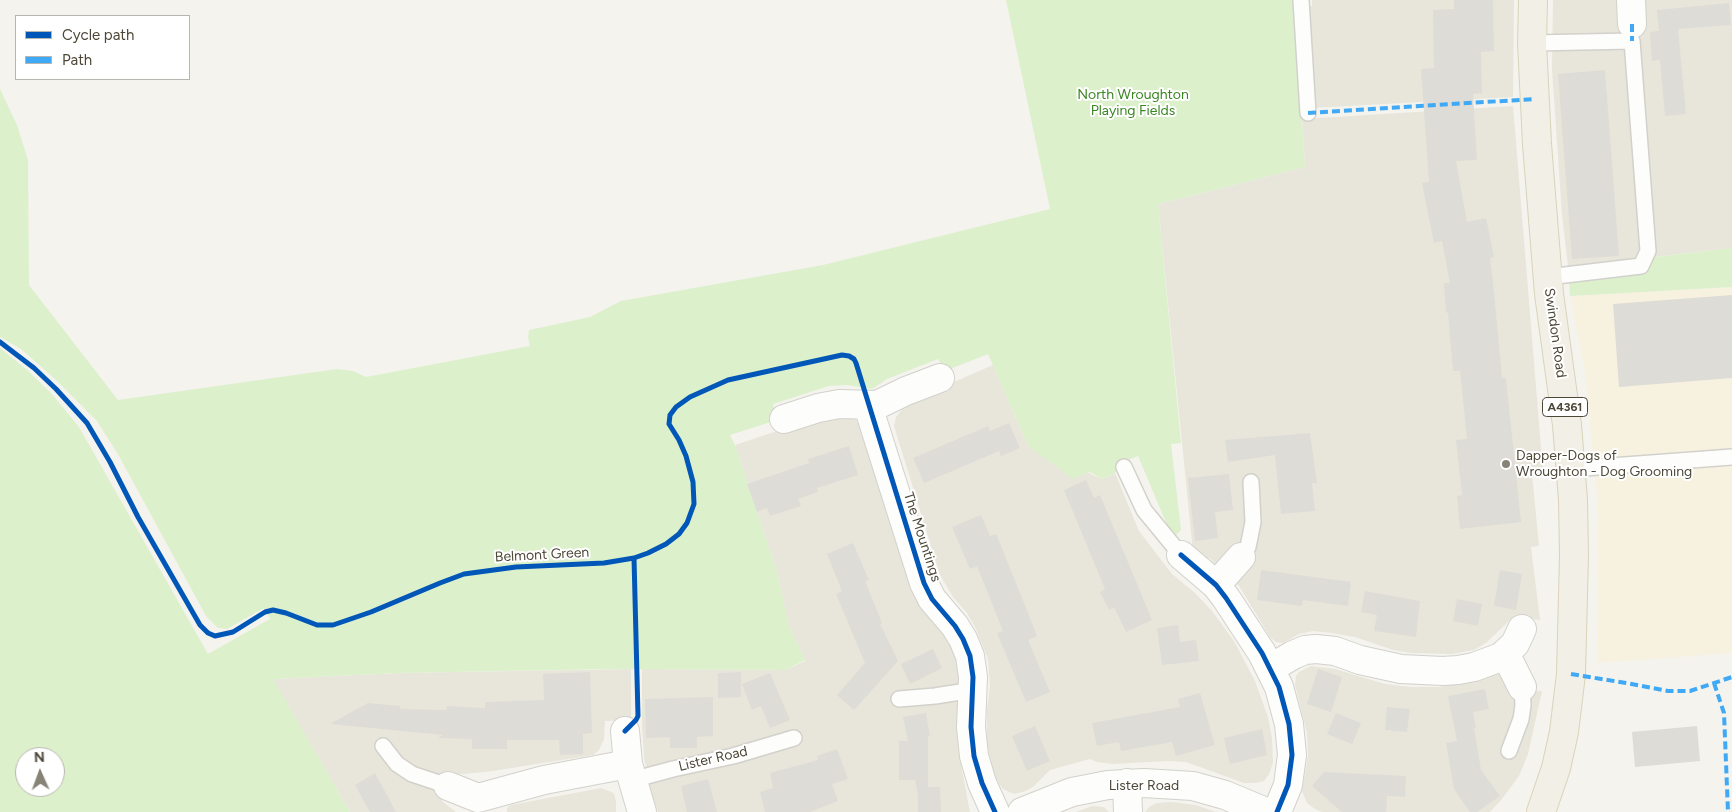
<!DOCTYPE html>
<style>
body{margin:0}
#map{position:relative;width:1732px;height:812px;overflow:hidden;background:#f4f3ee;font-family:Figtree,sans-serif}
canvas{display:block}
.legend{position:absolute;left:15px;top:15px;width:175px;height:65px;box-sizing:border-box;background:#fff;border:1px solid #b7b5af;margin:0;padding:6px 9px;list-style:none;font-size:15px;color:#4c4737}
.legend li{display:flex;align-items:center;gap:10px;height:25px}
.legend b{width:25px;border:1px solid #b7b5af}
.north{position:absolute;left:15px;top:747px;width:50px;height:50px;box-sizing:border-box;background:#fff;border:1px solid #b7b5af;border-radius:50%;rotate:358deg;font-size:14px;font-weight:700;line-height:20px;text-align:center;color:#4c4737}
.north::after{content:'';display:block;margin:auto;width:18px;height:22px;background:#878377;clip-path:polygon(50% 0,100% 100%,50% 72%,0 100%)}
</style>
<div id="map">
<canvas width="1732" height="812"></canvas>
<ul class="legend">
<li><b style="height:6px;background:#0057b8"></b>Cycle path</li>
<li><b style="height:6px;background:#3fa9f5"></b>Path</li>
</ul>
<div class="north">N</div>
</div>
<script>
const g = document.querySelector('canvas').getContext('2d');
g.lineJoin = 'round';
function paint(path, color) { g.fillStyle = color; g.fill(path, 'evenodd'); }
const poly = rows => new Path2D(rows.map(r => 'M' + r).join(''));
function strokePath(path, color, width, dash) { g.strokeStyle = color; g.lineWidth = width; g.lineCap = dash ? 'butt' : 'round'; g.setLineDash(dash || []); g.stroke(path); }
function label(font, color, halo, rows, align = 'center') {
  g.font = font + ' Figtree,sans-serif'; g.lineWidth = 4; g.setLineDash([]); g.textBaseline = 'middle'; g.strokeStyle = halo; g.fillStyle = color; for (const [text, x, y, turn = 0] of rows) {
    g.save(); g.translate(x, y); g.rotate((+turn || 0) * Math.PI / 180); g.textAlign = isNaN(turn) ? turn : align; if (halo) g.strokeText(text, 0, 0); g.fillText(text, 0, 0); g.restore();
  }
}
paint(poly([
 [1312,0,1514,0,1513,97,1311,108,1306,6,1312,6],
 [1553,0,1732,0,1732,248,1568,267,1562,215,1552,70],
 [1513,106,1543,472,1532,474,1539,546,1531,547,1540,620,1519,617,1509,621,1487,642,1474,650,1452,654,1411,653,1393,650,1355,637,1331,633,1313,631,1299,634,1283,643,1276,642,1270,637,1239,586,1209,558,1205,558,1193,552,1158,204,1305,167,1302,119],
 [993,365,1028,446,1102,479,1115,473,1139,531,1172,574,1195,593,1212,611,1234,641,1255,681,1268,717,1272,738,1273,763,1269,774,1264,781,1256,783,1244,783,1186,762,1167,761,1113,764,1097,762,1090,759,1050,770,1034,786,1026,791,1014,794,1003,789,993,776,987,743,987,710,990,686,988,659,975,627,967,613,953,597,940,575,894,426,896,417,908,402],
 [825,415,850,416,856,420,861,427,950,635,961,673,960,740,961,765,970,812,658,812,650,788,644,757,642,726,642,669,786,670,805,661,789,626,777,572,735,445],
 [1311,666,1335,669,1385,684,1410,687,1440,687,1464,682,1497,673,1515,690,1542,691,1528,754,1519,776,1502,799,1490,812,1322,812,1315,809,1307,803,1302,791,1308,756,1307,733,1295,685,1296,676,1299,672],
 [631,669,631,720,605,721,604,739,599,750,593,755,493,771,453,775,439,794,442,801,456,812,350,812,272,679,399,673],
 [601,788,614,793,616,802,616,812,507,812,507,808,511,805],
 [1171,802,1196,805,1216,812,1145,812,1150,806,1157,803],
 [1092,806,1104,807,1109,812,1076,812]
]), '#e8e6db');
paint(poly([
 [1732,287,1732,653,1598,663,1598,509,1585,371,1570,296]
]), '#f7f1e0');
paint(poly([
 [1006,0,1294,0,1305,167,1158,204,1181,443,1171,444,1181,530,1176,535,1168,527,1138,456,1119,464,1121,470,1102,479,1090,472,1073,479,1028,446,988,354,945,371,938,359,887,379,872,389,847,385,829,386,773,404,777,420,730,435,735,445,777,572,789,626,805,660,786,670,609,669,399,673,273,679,350,812,0,812,0,348,26,369,51,393,79,427,208,654,270,619,264,608,227,629,218,628,206,616,119,456,97,421,55,379,21,349,0,337,0,89,17,125,28,160,29,285,118,400,337,369,353,371,366,377,530,346,528,338,529,330,590,317,621,301,823,265,1050,209],
 [25,757,55,757,55,787,25,787],
 [1732,248,1732,287,1570,296,1568,267]
]), '#ddf0cc');
paint(poly([
 [1454,0,1493,0,1494,51,1481,52,1482,93,1473,94,1477,160,1456,161,1467,222,1486,218,1494,257,1490,258,1494,292,1502,378,1506,378,1521,522,1460,529,1457,496,1462,495,1456,440,1467,439,1460,371,1453,371,1448,312,1446,313,1444,283,1450,283,1442,241,1434,243,1422,183,1429,182,1421,69,1434,68,1433,10,1454,9],
 [1729,3,1731,25,1678,29,1686,114,1665,116,1660,60,1652,61,1650,32,1659,31,1657,10],
 [1605,70,1619,256,1572,259,1558,74],
 [1732,295,1732,378,1619,387,1613,304],
 [1009,423,1020,448,1001,456,999,451,924,483,913,458,988,426,990,431],
 [1310,433,1317,483,1312,483,1315,511,1281,514,1275,455,1228,462,1225,440],
 [849,446,858,475,817,488,818,492,798,499,801,506,770,516,767,508,757,512,747,484,809,463,808,459],
 [1229,474,1233,510,1215,512,1218,538,1195,541,1188,478],
 [1086,480,1094,498,1100,495,1152,620,1126,632,1114,607,1109,610,1100,592,1105,589,1064,490],
 [981,515,990,536,996,534,1020,593,1037,636,1028,640,1050,692,1026,702,997,633,1003,631,977,566,970,569,952,527],
 [853,543,869,580,865,581,882,623,880,624,898,661,854,710,837,695,865,663,836,594,842,591,827,554],
 [1261,570,1351,582,1348,606,1303,600,1302,606,1257,600],
 [1500,570,1522,574,1516,610,1494,606],
 [1365,591,1420,601,1416,637,1374,631,1377,615,1361,612],
 [1457,599,1482,604,1478,626,1453,621],
 [1178,625,1180,642,1196,640,1199,661,1162,665,1157,628],
 [933,649,942,668,910,684,901,664],
 [1318,669,1342,677,1331,712,1307,704],
 [590,672,592,733,583,734,583,754,560,755,559,740,507,740,507,749,472,749,472,739,438,738,443,735,330,724,368,703,400,706,400,709,446,710,447,706,485,708,485,702,544,700,543,674],
 [741,672,741,697,718,698,718,673],
 [770,673,790,720,770,728,761,706,752,710,742,684],
 [1485,689,1489,709,1473,712,1476,728,1474,728,1481,770,1500,796,1477,812,1470,812,1454,789,1446,743,1457,741,1448,696],
 [1200,693,1215,745,1176,756,1172,742,1121,751,1119,742,1097,746,1092,723,1180,707,1178,699],
 [713,697,713,736,697,737,697,748,670,748,670,737,646,738,645,699],
 [1387,707,1410,709,1407,732,1385,730],
 [926,713,930,736,928,736,928,787,940,787,941,812,918,812,918,795,915,780,899,780,899,741,908,741,903,717],
 [1336,713,1361,723,1352,744,1327,734],
 [1035,726,1050,761,1027,771,1012,736],
 [1697,726,1700,761,1635,767,1632,732],
 [1262,729,1267,755,1230,764,1224,738],
 [837,749,848,779,832,784,838,801,810,812,765,812,760,792,773,788,770,773,818,760,817,756],
 [1324,772,1406,776,1405,797,1387,796,1386,812,1342,812,1312,786],
 [375,773,396,812,370,812,355,785],
 [708,779,717,812,687,812,681,786]
]), '#dedcd6');
const lane = poly([
 [1301,0,1308,113],
 [1532,43,1632,41,1648,251,1641,266,1548,277],
 [1124,467,1144,510,1181,555],
 [1571,469,1732,457],
 [1241,557,1248,547,1253,522,1251,482],
 [899,699,935,696,973,690],
 [383,746,397,764,412,774,448,786],
 [1509,751,1521,719,1523,705,1522,687],
 [632,780,673,769,733,756,794,738]
]);
const street = poly([
 [1631,0,1632,24],
 [868,406,924,583,932,599,955,626,963,639,970,656,973,677,971,727,974,756,982,783,995,812],
 [784,419,818,408,839,404,877,405,906,391,940,378],
 [1181,555,1216,585,1226,598,1262,653,1279,687,1289,724,1292,755,1288,785,1277,812],
 [1216,585,1241,557],
 [1501,657,1510,663,1522,687],
 [1271,668,1293,655,1305,650,1316,649,1335,651,1360,660,1401,669,1443,671,1458,670,1474,667,1501,657,1515,644,1522,629],
 [625,731,628,764,642,812],
 [1127,783,1128,812],
 [448,786,478,798,544,780,628,764],
 [1022,812,1072,792,1108,785,1144,783,1193,786,1225,795,1266,812]
]);
const primary = poly([
 [1533,0,1532,43,1537,144,1549,294,1567,425,1573,500,1574,556,1571,674,1564,732,1556,768,1541,812]
]);
strokePath(lane, '#d2d1cb', 18);
strokePath(street, '#d2d1cb', 30);
strokePath(primary, '#d8d3ba', 30);
strokePath(lane, '#fdfdfc', 15);
strokePath(street, '#fdfdfc', 28);
strokePath(primary, '#f2f0e6', 28);
strokePath(poly([
 [1632,24,1632,41],
 [1308,113,1534,99],
 [1571,674,1626,683,1668,691,1690,691,1732,677],
 [1714,683,1724,713,1728,812]
]), '#3fa9f5', 4, [8, 4]);
strokePath(poly([
 [0,342,34,368,56,389,87,423,110,462,138,517,200,625,208,633,215,636,233,632,265,612,273,610,286,613,317,625,333,625,371,612,440,583,464,574,516,567,604,563,634,558,648,553,666,544,679,534,687,523,694,504,693,482,686,456,679,440,669,424,670,415,676,407,690,397,728,380,842,355,849,356,854,359,856,363,924,583,932,599,955,626,963,639,970,656,973,677,971,727,974,756,982,783,995,812],
 [1181,555,1216,585,1226,598,1262,653,1279,687,1289,724,1292,755,1288,785,1277,812],
 [625,731,636,720,638,716,634,558]
]), '#0057b8', 5);
for (const [x, y, r, color] of [
 [1506,464,5,"#878377"]
]) { const dot = new Path2D(); dot.arc(x, y, r, 0, 2 * Math.PI); g.fillStyle = color; g.fill(dot); strokePath(dot, '#fff', 2); }
for (const [x, y, w] of [
 [1565,407,45]
]) { const box = new Path2D(); box.roundRect(x - w / 2, y - 9.5, w, 19, 4); g.fillStyle = '#fff'; g.fill(box); strokePath(box, '#4c4737', 1); }
label('bold 12px', '#4c4737', null, [
 ["A4361",1565,407]
]);
label('14px', '#3b8523', '#fff', [
 ["North Wroughton",1133,95],
 ["Playing Fields",1133,111]
]);
label('14px', '#4c4737', '#fff', [
 ["Swindon Road",1555,333,82],
 ["The Mountings",922,537,72],
 ["Belmont Green",542,555,-3],
 ["Lister Road",713,759,-13],
 ["Lister Road",1144,786]
]);
label('14px', '#4c4737', '#fff', [
 ["Dapper-Dogs of",1516,456],
 ["Wroughton - Dog Grooming",1516,472]
], 'left');
</script>
